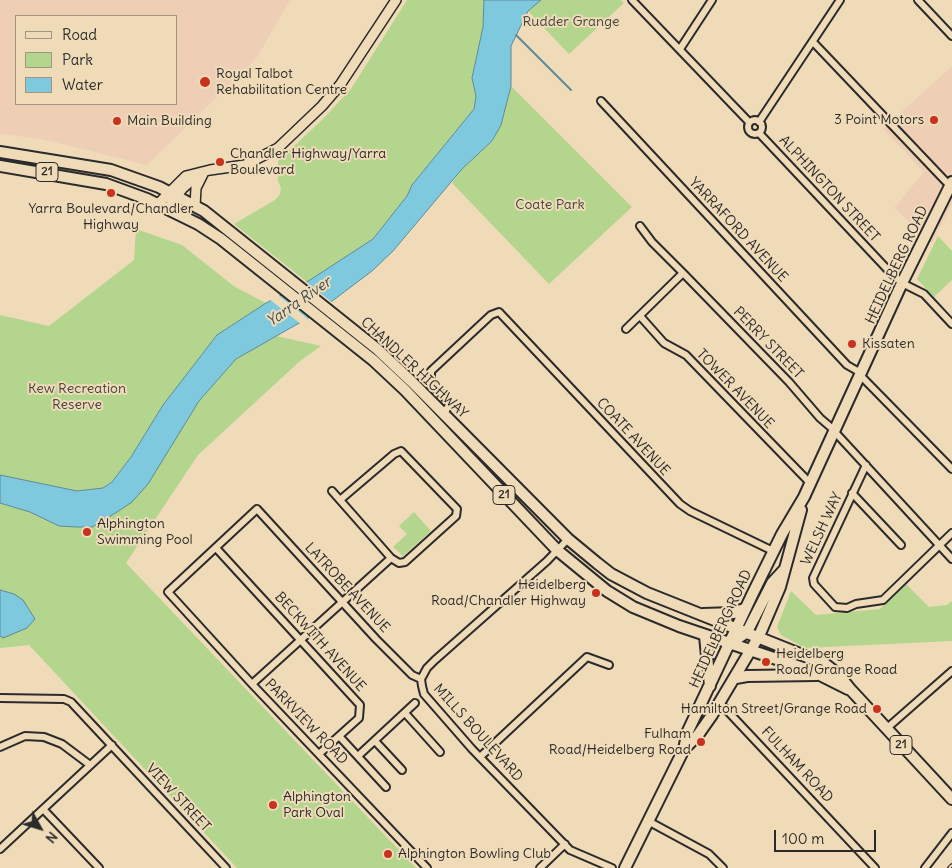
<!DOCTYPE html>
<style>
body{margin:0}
#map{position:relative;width:952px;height:868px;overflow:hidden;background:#f0dbb9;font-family:Delius,sans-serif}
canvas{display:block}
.legend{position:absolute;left:15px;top:15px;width:162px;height:90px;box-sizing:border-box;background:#f0dbb9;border:1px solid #a19580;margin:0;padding:6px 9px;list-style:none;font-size:15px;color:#2b2b2b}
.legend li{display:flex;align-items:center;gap:10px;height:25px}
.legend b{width:25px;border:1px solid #a19580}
.north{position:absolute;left:15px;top:803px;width:50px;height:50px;-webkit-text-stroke:4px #f0dbb9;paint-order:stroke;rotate:129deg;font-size:14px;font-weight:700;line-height:20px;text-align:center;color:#2b2b2b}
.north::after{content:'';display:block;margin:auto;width:18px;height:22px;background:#2b2b2b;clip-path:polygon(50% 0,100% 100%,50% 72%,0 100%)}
.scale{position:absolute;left:774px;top:830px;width:102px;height:22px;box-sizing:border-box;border:2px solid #2b2b2b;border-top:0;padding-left:6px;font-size:15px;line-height:18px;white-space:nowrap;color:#2b2b2b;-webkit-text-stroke:4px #f0dbb9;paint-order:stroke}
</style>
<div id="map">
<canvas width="952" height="868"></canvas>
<ul class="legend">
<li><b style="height:6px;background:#f0dbb9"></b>Road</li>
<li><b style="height:14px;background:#b3d58e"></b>Park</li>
<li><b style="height:14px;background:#7fc9df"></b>Water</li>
</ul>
<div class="north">N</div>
<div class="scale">100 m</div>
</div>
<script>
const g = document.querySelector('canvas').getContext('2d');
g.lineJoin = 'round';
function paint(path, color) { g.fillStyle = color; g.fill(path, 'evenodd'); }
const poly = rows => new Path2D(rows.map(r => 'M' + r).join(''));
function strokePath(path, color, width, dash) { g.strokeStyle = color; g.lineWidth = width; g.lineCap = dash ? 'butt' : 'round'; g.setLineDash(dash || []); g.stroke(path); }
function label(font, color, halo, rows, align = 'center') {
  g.font = font + ' Delius,sans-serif'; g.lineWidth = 4; g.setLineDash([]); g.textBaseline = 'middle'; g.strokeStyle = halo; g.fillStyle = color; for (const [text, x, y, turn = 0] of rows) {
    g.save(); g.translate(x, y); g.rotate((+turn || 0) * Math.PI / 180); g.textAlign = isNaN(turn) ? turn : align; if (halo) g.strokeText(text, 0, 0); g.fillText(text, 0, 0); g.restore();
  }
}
paint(poly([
 [0,0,290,0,256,59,147,165,42,139,0,134],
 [16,16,176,16,176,104,16,104],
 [952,66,952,204,932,243,894,208,924,172,883,129]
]), '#eeceb5');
paint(poly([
 [407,0,484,0,483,27,472,78,476,96,474,109,412,185,407,196,373,239,307,282,234,224,275,200,280,194,281,188,278,181,278,161,322,120,351,89],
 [541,0,621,0,624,3,569,54,528,11],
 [511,86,632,207,549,284,452,183,462,169,492,141,501,125],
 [136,229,182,245,235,287,266,303,217,335,163,405,131,457,112,482,103,488,77,491,0,475,0,315,49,326,134,260],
 [938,236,952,251,952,280,934,297,917,279],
 [276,336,321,346,300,361,198,455,126,563,416,868,237,868,29,645,0,648,0,503,30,512,59,526,92,527,163,458,199,401,236,359],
 [414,512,431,531,403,556,393,547,407,534,399,526],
 [906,584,929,607,947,605,952,601,952,641,805,648,781,635,777,627,791,591,816,615,880,609]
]), '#b3d58e');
const water = poly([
 [484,0,541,0,528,11,511,46,511,86,501,125,492,141,462,169,393,251,372,271,315,314,236,359,199,401,148,484,132,502,117,512,92,527,77,527,59,526,30,512,0,503,0,475,77,491,103,488,112,482,131,457,163,405,217,335,266,303,310,280,373,239,407,196,412,185,474,109,476,96,472,78,483,27,484,0],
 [0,590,14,594,23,600,35,619,27,628,3,638,0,636,0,590]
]);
paint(water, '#7fc9df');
strokePath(water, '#5d8a97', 1);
paint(poly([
 [304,280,334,304,312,318,280,293],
 [277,294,309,320,301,324,269,299]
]), '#f0dbb9');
strokePath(poly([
 [516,35,571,90]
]), '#5d8a97', 2);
const street = poly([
 [632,0,749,122],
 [918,0,952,36],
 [813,42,951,187],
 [680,49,712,0],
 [601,101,847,365,861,373],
 '748 127a7 7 0 1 1 14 0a7 7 0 1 1-14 0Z',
 [759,122,840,0],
 [759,133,887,269,902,283,924,294,952,324],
 [683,273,789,382,820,418,834,430],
 [640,316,664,343,686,355,810,483],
 [626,329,683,273,652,242,640,226],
 [860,375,952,469],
 [444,414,450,403,431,383,431,371,491,315,499,312,680,504,690,511,773,551],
 [834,431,952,559],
 [866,465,813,578,814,584,835,607,847,608,856,604,883,600,952,533],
 [332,491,391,558],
 [852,493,901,545],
 [568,539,547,561,435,660,427,668,421,679,422,686,424,694,472,749,570,850,612,868],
 [216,548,360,705,359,718,319,754],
 [421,679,412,675,376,639,257,509,168,592,252,684,427,868],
 [252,684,391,558,399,563,405,562,456,516,457,509,401,451,394,454,340,500],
 [0,698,64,699,71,702,226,868],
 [720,703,875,868],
 [405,713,440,752],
 [886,729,952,671],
 [339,736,386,787],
 [375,741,402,770],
 [0,747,25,736,44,737,62,744,90,765],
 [358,756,415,703],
 [480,757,587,657,609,665],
 [43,809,99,868],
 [648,821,709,854,723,868],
 [0,849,112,745],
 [540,868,565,844],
 [925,868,952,833]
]);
const secondary = poly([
 [158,204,186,176,210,170,245,165,278,148,322,106,340,85,396,0],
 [195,206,196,188,203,174],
 [168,208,182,189,200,173]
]);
const primary = poly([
 [0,152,111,170,159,187,204,211,377,349,411,381,568,539,597,563,611,574,647,593,825,664,839,675,851,690,952,799],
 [0,166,106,184,147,199,198,224,221,239,373,360,405,390,557,550,607,591,633,607,679,626,812,671,848,689],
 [703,614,734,613,746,608],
 [705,636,710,686],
 [730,644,747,632,772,583,784,570],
 [736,678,747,676,817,675],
 [685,748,698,735,712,715,759,636,780,587,801,510],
 [625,868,684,749,688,731,752,595,782,534,804,497,902,283,952,182]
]);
strokePath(street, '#2b2b2b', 10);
strokePath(secondary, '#2b2b2b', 12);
strokePath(primary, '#2b2b2b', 14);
strokePath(street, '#f0dbb9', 6);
strokePath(secondary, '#f0dbb9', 9);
strokePath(primary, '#f0dbb9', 10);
const rail = poly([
 [949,868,952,865]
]);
strokePath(rail, '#2b2b2b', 4);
strokePath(rail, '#f0dbb9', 2, [5.5]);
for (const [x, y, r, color] of [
 [205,82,6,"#c8321e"],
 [934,120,5,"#c8321e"],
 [117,121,5,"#c8321e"],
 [220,162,5,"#c8321e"],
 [111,193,5,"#c8321e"],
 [852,344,5,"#c8321e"],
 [87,532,5,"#c8321e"],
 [596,593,5,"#c8321e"],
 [766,662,5,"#c8321e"],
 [877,709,5,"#c8321e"],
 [701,742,5,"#c8321e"],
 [273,805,5,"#c8321e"],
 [388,854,5,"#c8321e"]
]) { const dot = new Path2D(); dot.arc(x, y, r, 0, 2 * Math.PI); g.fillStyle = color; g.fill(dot); strokePath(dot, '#f0dbb9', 2); }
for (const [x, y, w] of [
 [47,172,22],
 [504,495,22],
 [901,745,22]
]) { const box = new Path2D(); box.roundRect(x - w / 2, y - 9.5, w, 19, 4); g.fillStyle = '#f0dbb9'; g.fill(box); strokePath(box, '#2b2b2b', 1); }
label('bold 12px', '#2b2b2b', null, [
 ["21",47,172],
 ["21",504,495],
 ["21",901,745]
]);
label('14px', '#3f443a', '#f0dbb9', [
 ["Rudder Grange",571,22],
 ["Coate Park",550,205],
 ["Kew Recreation",77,389],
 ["Reserve",77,405]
]);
label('14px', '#2b2b2b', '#f0dbb9', [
 ["Royal Talbot",216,74],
 ["Rehabilitation Centre",216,90],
 ["3 Point Motors",924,120,"right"],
 ["Main Building",127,121],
 ["Chandler Highway/Yarra",230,154],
 ["Boulevard",230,170],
 ["Yarra Boulevard/Chandler",111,209,"center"],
 ["Highway",111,225,"center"],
 ["Kissaten",862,344],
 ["Alphington",97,524],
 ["Swimming Pool",97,540],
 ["Heidelberg",586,585,"right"],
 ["Road/Chandler Highway",586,601,"right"],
 ["Heidelberg",776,654],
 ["Road/Grange Road",776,670],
 ["Hamilton Street/Grange Road",867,709,"right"],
 ["Fulham",691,734,"right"],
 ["Road/Heidelberg Road",691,750,"right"],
 ["Alphington",283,797],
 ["Park Oval",283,813],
 ["Alphington Bowling Club",398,854]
], 'left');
label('14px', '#2b2b2b', '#f0dbb9', [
 ["ALPHINGTON STREET",829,189,47],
 ["YARRAFORD AVENUE",738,230,47],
 ["HEIDELBERG ROAD",897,265,-65],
 ["PERRY STREET",768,343,46],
 ["CHANDLER HIGHWAY",414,368,43],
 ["TOWER AVENUE",735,389,46],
 ["COATE AVENUE",633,437,47],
 ["WELSH WAY",822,529,-65],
 ["LATROBE AVENUE",347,588,47],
 ["HEIDELBERG ROAD",721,629,-65],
 ["BECKWITH AVENUE",320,642,48],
 ["PARKVIEW ROAD",306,722,46],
 ["MILLS BOULEVARD",478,733,48],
 ["FULHAM ROAD",797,765,47],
 ["VIEW STREET",178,798,47]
]);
label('italic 15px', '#3c4b4f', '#f0dbb9', [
 ["Yarra River",299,302,-35]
]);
</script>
